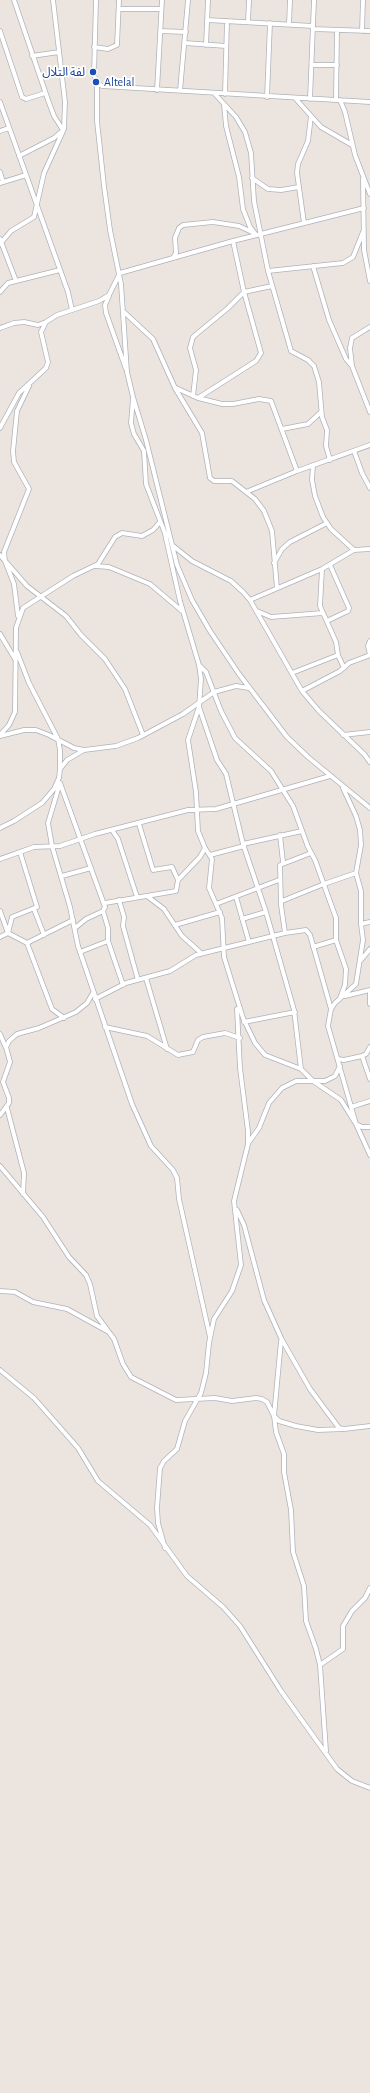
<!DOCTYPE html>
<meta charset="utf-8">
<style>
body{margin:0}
canvas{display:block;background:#ece5df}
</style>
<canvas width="370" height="2093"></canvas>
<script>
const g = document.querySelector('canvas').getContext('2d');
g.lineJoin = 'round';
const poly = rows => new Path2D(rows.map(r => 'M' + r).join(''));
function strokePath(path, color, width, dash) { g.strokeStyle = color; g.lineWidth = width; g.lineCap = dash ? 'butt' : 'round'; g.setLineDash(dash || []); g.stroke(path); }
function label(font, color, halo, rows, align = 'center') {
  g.font = font + ' "Alegreya Sans","Noto Sans Arabic",sans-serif'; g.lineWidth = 3.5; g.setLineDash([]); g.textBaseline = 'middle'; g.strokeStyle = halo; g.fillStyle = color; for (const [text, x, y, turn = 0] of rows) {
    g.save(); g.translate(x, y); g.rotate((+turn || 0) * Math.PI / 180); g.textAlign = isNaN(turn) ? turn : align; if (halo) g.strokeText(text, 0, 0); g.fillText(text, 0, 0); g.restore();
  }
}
const minor = poly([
 [14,0,48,100,54,116,63,130],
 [96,0,94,75,97,83,102,86,370,102],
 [119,9,161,9],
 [207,20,313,26],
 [248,22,249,0],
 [289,24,290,0],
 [313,29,370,31],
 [0,31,22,97,26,99,45,93],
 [161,31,186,32],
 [362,31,363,0],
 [185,43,226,46],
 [206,45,208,0],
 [94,47,108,49,117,45,119,0],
 [32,56,59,52],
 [312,65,337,65],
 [97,83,97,121,104,186,110,230,121,284,127,372,133,397,146,440,177,565,192,600,210,631,239,674,287,737,308,757,370,808],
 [157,90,162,0],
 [180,91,188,0],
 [214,93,236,117,245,132,251,153,254,201,268,271,291,351,308,360,314,366,319,382,322,417,327,430,326,446,330,460],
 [225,94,227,21],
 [267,97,270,23],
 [295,98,321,127,352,145],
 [310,99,314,0],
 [336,100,337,30],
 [340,100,345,112,355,155,370,194],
 [0,102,68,292,72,310],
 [224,104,226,126,239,177,243,209,250,227,256,235],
 [0,131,9,128],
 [19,156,54,138,61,132],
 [0,172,3,182],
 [252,178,268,189,281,190,299,187],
 [363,179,364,250,370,281],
 [0,183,26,175],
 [304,223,297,173,298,164,308,141,311,116],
 [0,239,16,281],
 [0,244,11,231,34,217,44,173,64,129,65,102,53,0],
 [173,258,176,253,175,238,179,228,183,225,213,222,239,226,252,232],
 [313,266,329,320,346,359,352,366],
 [268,271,343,263,353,257,363,232],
 [0,292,8,283,60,270],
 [109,296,105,305,106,313,126,369],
 [124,312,153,339,175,388,202,433,210,478,214,481,232,481,255,499,264,511,272,531,277,588],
 [370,327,352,338,350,348,352,366,370,412],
 [0,328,14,323,24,322,38,325,46,322],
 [176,388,198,398,222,404,233,404,259,399,271,401,297,471],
 [193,396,196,370,190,348,193,337,228,308,244,292,272,286],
 [133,398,131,423,134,434,144,451,146,484,166,536],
 [198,398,256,361,261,353,244,292,233,241],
 [0,428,19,393,46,368,48,362,41,332,46,322,57,315,99,301,109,295,120,273,233,241,364,208],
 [282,429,308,424,321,412],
 [354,451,362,473,370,488],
 [313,465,312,480,315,496,323,517,331,529,354,550],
 [246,492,297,471,370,445],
 [165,534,180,601,199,665,201,679,199,707,188,740,196,792,198,831,205,848,212,859,209,888,222,918,224,957,243,1018,255,1043,265,1055,301,1069,313,1081,341,1100,356,1124,362,1127,370,1127],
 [172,545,192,561,231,581,243,592,250,600,302,691,319,711,364,754,370,762],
 [0,555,27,586,66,616,81,635,105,659,125,689,143,735],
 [274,563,282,549,290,542,327,523],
 [95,566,109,567,150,584,182,611],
 [322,569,320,606,336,642,338,655,344,668],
 [250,600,322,569,354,550,370,549],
 [257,611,271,617,323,613],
 [18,616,14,584,5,561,4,552,29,489,14,462,13,451,17,411,29,386],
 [327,621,348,611,349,608,330,565],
 [0,634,15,659],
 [370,641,368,646,370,655],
 [199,665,206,672,221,711,235,738,271,771,293,806,308,847,315,860,336,918,336,940,346,969,345,985,340,998],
 [292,673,338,655],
 [302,691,340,671,349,663,370,655],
 [199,707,217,760,226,774,243,844,266,912,294,1010,301,1069],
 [0,735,9,725,15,712,16,628,23,608,73,576,98,564,115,537,122,533,142,536,153,530,160,522],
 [343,735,370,732],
 [0,736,24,730,36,730,49,735,74,748,84,750,116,746,138,738,183,714,214,692,236,686,249,688],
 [60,769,67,760,84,750],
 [60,783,48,823,52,846,70,907,78,946,132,1104,151,1146,173,1170,177,1178,179,1199,210,1337],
 [60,783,105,907,103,911,86,919,75,928],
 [343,788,356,816,360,830,361,845,356,873,361,891,361,924,363,940,356,984,335,1003,331,1009,328,1026,356,1124,370,1155],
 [139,824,153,870,172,867,178,880],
 [0,828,14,821,42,803,54,789,59,778,60,769,60,750,58,739,29,683,17,652],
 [112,830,118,839,137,897],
 [280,835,283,862],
 [243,844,302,831],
 [210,855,244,846],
 [0,859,34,847,60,846,95,834,188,810,216,809,330,776],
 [62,876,91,868],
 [147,896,164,909,182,936,201,953],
 [236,897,249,942],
 [119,900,124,917,123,926,138,980],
 [282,901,324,884,356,873],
 [105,903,176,891,178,880,200,857,205,848],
 [216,904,279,880],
 [34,909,44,935],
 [0,911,8,933,27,943,52,1009,64,1018],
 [103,911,108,928,108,941,123,985],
 [242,919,266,912],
 [361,924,370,922],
 [175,925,220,912],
 [285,933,281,905,280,865,311,853],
 [0,937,8,933,12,917,37,907,20,852],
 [27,943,73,920],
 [313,947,336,940],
 [80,952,108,941],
 [361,960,370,949],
 [146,978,167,1049],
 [370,990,370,1004],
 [345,996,370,990],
 [95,999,126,983,170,971,196,955,285,933,306,930,310,935,331,1009],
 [244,1022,295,1012],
 [105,1027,147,1036,178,1055,193,1052,198,1040,203,1037,225,1033,240,1038],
 [0,1034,6,1048],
 [362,1056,370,1079],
 [338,1059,344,1060,362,1056,366,1054,370,1047],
 [351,1107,370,1101],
 [7,1108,24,1173,23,1194],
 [0,1115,9,1103,9,1098,3,1082,10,1062,6,1047,9,1041,17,1034,39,1028,76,1012,87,1003,93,993],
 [249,1142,259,1128,269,1103,282,1088,296,1081,325,1081,335,1076,340,1066],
 [0,1166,43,1217,69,1257,86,1275,90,1284,97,1316,114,1339,123,1364,131,1377,176,1400,215,1398,232,1401,256,1398,262,1399,267,1402,274,1416],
 [237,1210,244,1225,264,1300,282,1340,310,1389,339,1428,344,1429,370,1426],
 [0,1291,15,1292,33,1302,67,1309,107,1331],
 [0,1370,34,1398,78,1448,98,1481,150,1525,187,1576,223,1607,240,1626,281,1691,337,1769,352,1781,370,1788],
 [274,1416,281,1341],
 [165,1548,158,1523,157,1508,160,1468,164,1461,177,1449,185,1421,201,1393,206,1373,209,1343,214,1319,232,1291,241,1265,234,1201,248,1144,248,1131,240,1068,237,1009],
 [320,1665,316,1649,306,1621,304,1586,293,1552,291,1510,284,1472,284,1454,276,1432,274,1416,279,1421,296,1426,318,1430,344,1429],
 [326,1751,320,1665,343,1649,343,1626,352,1611,365,1598,370,1588]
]);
strokePath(minor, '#afb2ba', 5.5);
strokePath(minor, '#fff', 4);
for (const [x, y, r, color] of [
 [93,72,4,"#1a4fb4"],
 [96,82,4,"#1a4fb4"]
]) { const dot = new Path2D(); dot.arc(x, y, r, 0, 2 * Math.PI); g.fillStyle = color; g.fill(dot); strokePath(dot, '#fff', 1.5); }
label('12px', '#164399', '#fff', [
 ["لفة التلال",85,72],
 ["Altelal",104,82,"left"]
], 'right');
</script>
